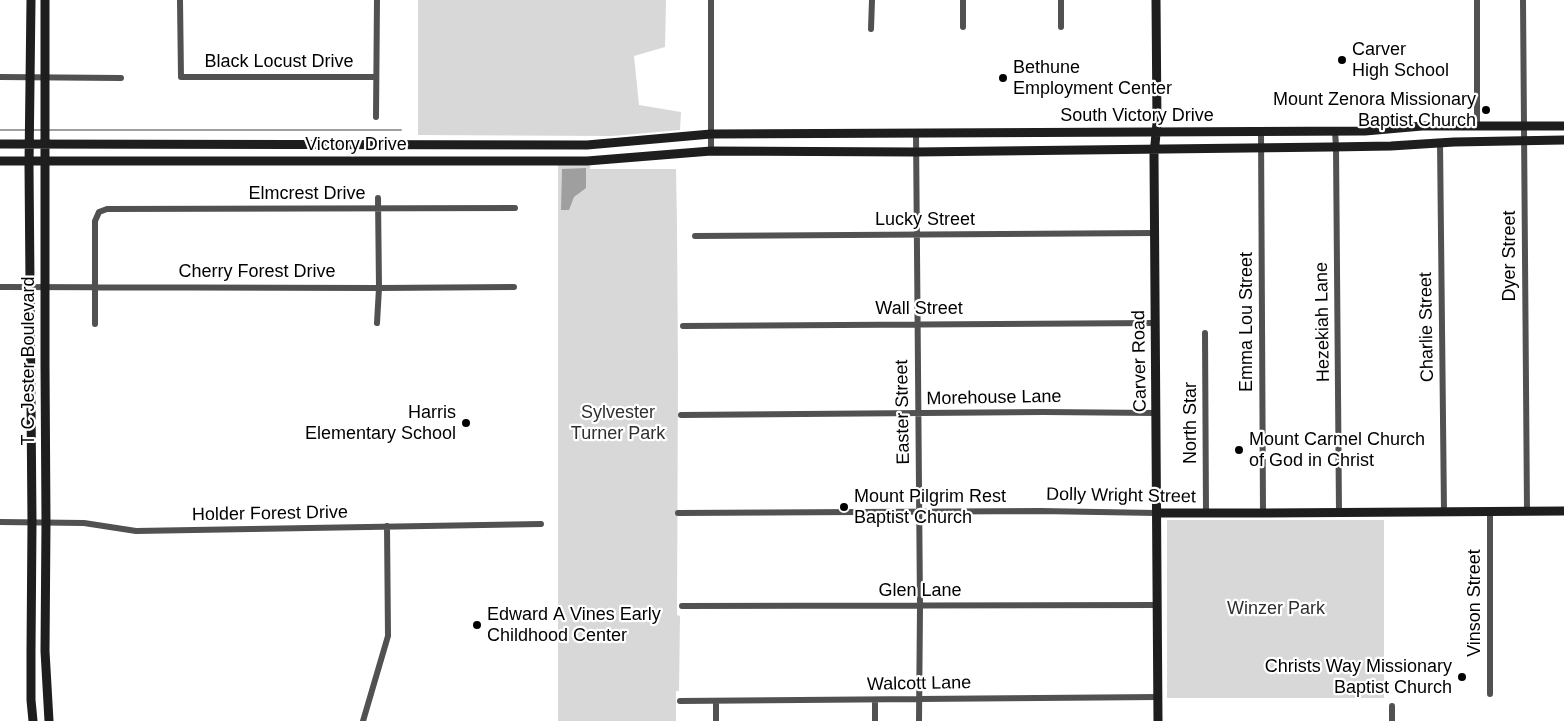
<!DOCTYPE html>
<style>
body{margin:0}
canvas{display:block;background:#fff}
</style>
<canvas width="1564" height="721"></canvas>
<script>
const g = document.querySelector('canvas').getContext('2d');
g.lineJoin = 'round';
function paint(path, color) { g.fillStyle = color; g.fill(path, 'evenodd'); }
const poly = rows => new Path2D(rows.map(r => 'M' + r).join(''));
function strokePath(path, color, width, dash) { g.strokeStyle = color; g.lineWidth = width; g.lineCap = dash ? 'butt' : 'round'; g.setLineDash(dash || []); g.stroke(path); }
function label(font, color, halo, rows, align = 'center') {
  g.font = font + ' Arial,sans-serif'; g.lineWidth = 4.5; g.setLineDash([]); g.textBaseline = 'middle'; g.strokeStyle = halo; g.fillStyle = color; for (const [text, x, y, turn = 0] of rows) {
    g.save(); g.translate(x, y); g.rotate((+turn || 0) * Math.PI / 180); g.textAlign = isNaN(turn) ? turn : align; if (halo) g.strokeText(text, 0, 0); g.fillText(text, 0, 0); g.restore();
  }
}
paint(poly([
 [418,0,666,0,665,47,634,56,639,105,681,112,680,130,612,136,418,135],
 [558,165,590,165,590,169,676,169,677,225,678,371,677,615,680,616,679,691,676,691,676,721,558,721],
 [1167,520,1384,520,1384,698,1167,698]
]), '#d8d8d8');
paint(poly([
 [586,168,586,188,574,197,569,210,561,210,562,169]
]), '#9f9f9f');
strokePath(poly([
 [0,130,26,130],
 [31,130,41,130],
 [49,130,401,130]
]), '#9f9f9f', 2);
strokePath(poly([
 [180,0,181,77,376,77],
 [711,0,711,151],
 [963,0,963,27],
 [1477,0,1477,126],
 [1523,0,1527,511],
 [1061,27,1061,0],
 [871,29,872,0],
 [0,77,121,78],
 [376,117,377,0],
 [1261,131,1263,513],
 [1335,131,1336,147,1339,513],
 [916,133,920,606,919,721],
 [1440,142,1444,512],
 [695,236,1155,233],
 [0,287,379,288,514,287],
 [377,323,379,288,378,198],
 [95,324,95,221,99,212,107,209,515,208],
 [683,326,1156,323],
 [1205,333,1206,513],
 [681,415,1043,412,1157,413],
 [1490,511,1490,694],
 [678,513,1040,511,1157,513],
 [0,522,84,523,136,531,541,524],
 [682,606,1158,605],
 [680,701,1158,697],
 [716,701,716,721],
 [1392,706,1392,721],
 [363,721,388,636,387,526],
 [875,721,875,700]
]), '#515151', 6);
strokePath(poly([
 [31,0,29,165,32,522,31,651,31,700,33,721],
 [45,0,45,365,46,522,45,651,49,721],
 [1156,0,1157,123,1154,155,1158,721],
 [0,144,587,145,711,134,1365,131,1422,126,1564,126],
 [0,161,587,161,711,151,916,152,1331,147,1391,146,1454,142,1564,140],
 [1157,513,1267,513,1564,511]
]), '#1e1e1e', 9);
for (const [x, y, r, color] of [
 [1342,60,5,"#000"],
 [1003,78,5,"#000"],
 [1486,110,5,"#000"],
 [466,423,5,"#000"],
 [1239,450,5,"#000"],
 [844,507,5,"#000"],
 [477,625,5,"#000"],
 [1462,677,5,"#000"]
]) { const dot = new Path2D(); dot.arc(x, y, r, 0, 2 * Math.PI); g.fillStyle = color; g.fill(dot); strokePath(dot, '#fff', 2); }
label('18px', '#000', '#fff', [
 ["Carver",1352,50],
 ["High School",1352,71],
 ["Bethune",1013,68],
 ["Employment Center",1013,89],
 ["Mount Zenora Missionary",1476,100,"right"],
 ["Baptist Church",1476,121,"right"],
 ["Harris",456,413,"right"],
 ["Elementary School",456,434,"right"],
 ["Mount Carmel Church",1249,440],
 ["of God in Christ",1249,461],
 ["Mount Pilgrim Rest",854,497],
 ["Baptist Church",854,518],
 ["Edward A Vines Early",487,615],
 ["Childhood Center",487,636],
 ["Christs Way Missionary",1452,667,"right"],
 ["Baptist Church",1452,688,"right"]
], 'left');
label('18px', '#000', '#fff', [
 ["Black Locust Drive",279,62],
 ["South Victory Drive",1137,116],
 ["Victory Drive",356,145],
 ["Elmcrest Drive",307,194],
 ["Lucky Street",925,220],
 ["Dyer Street",1510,256,-90],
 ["Cherry Forest Drive",257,272],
 ["Wall Street",919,309],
 ["Emma Lou Street",1247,322,-90],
 ["Hezekiah Lane",1323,322,-91],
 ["Charlie Street",1427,327,-91],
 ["T C Jester Boulevard",29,361,-90],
 ["Carver Road",1140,361,-91],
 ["Morehouse Lane",994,398,-1],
 ["Easter Street",903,412,-91],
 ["North Star",1191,423,-90],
 ["Dolly Wright Street",1121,496,1],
 ["Holder Forest Drive",270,514,-1],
 ["Glen Lane",920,591],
 ["Vinson Street",1475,603,-90],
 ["Walcott Lane",919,684,-1]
]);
label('18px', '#2f2f2f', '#fff', [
 ["Sylvester",618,413],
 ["Turner Park",618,434],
 ["Winzer Park",1276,609]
]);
</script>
